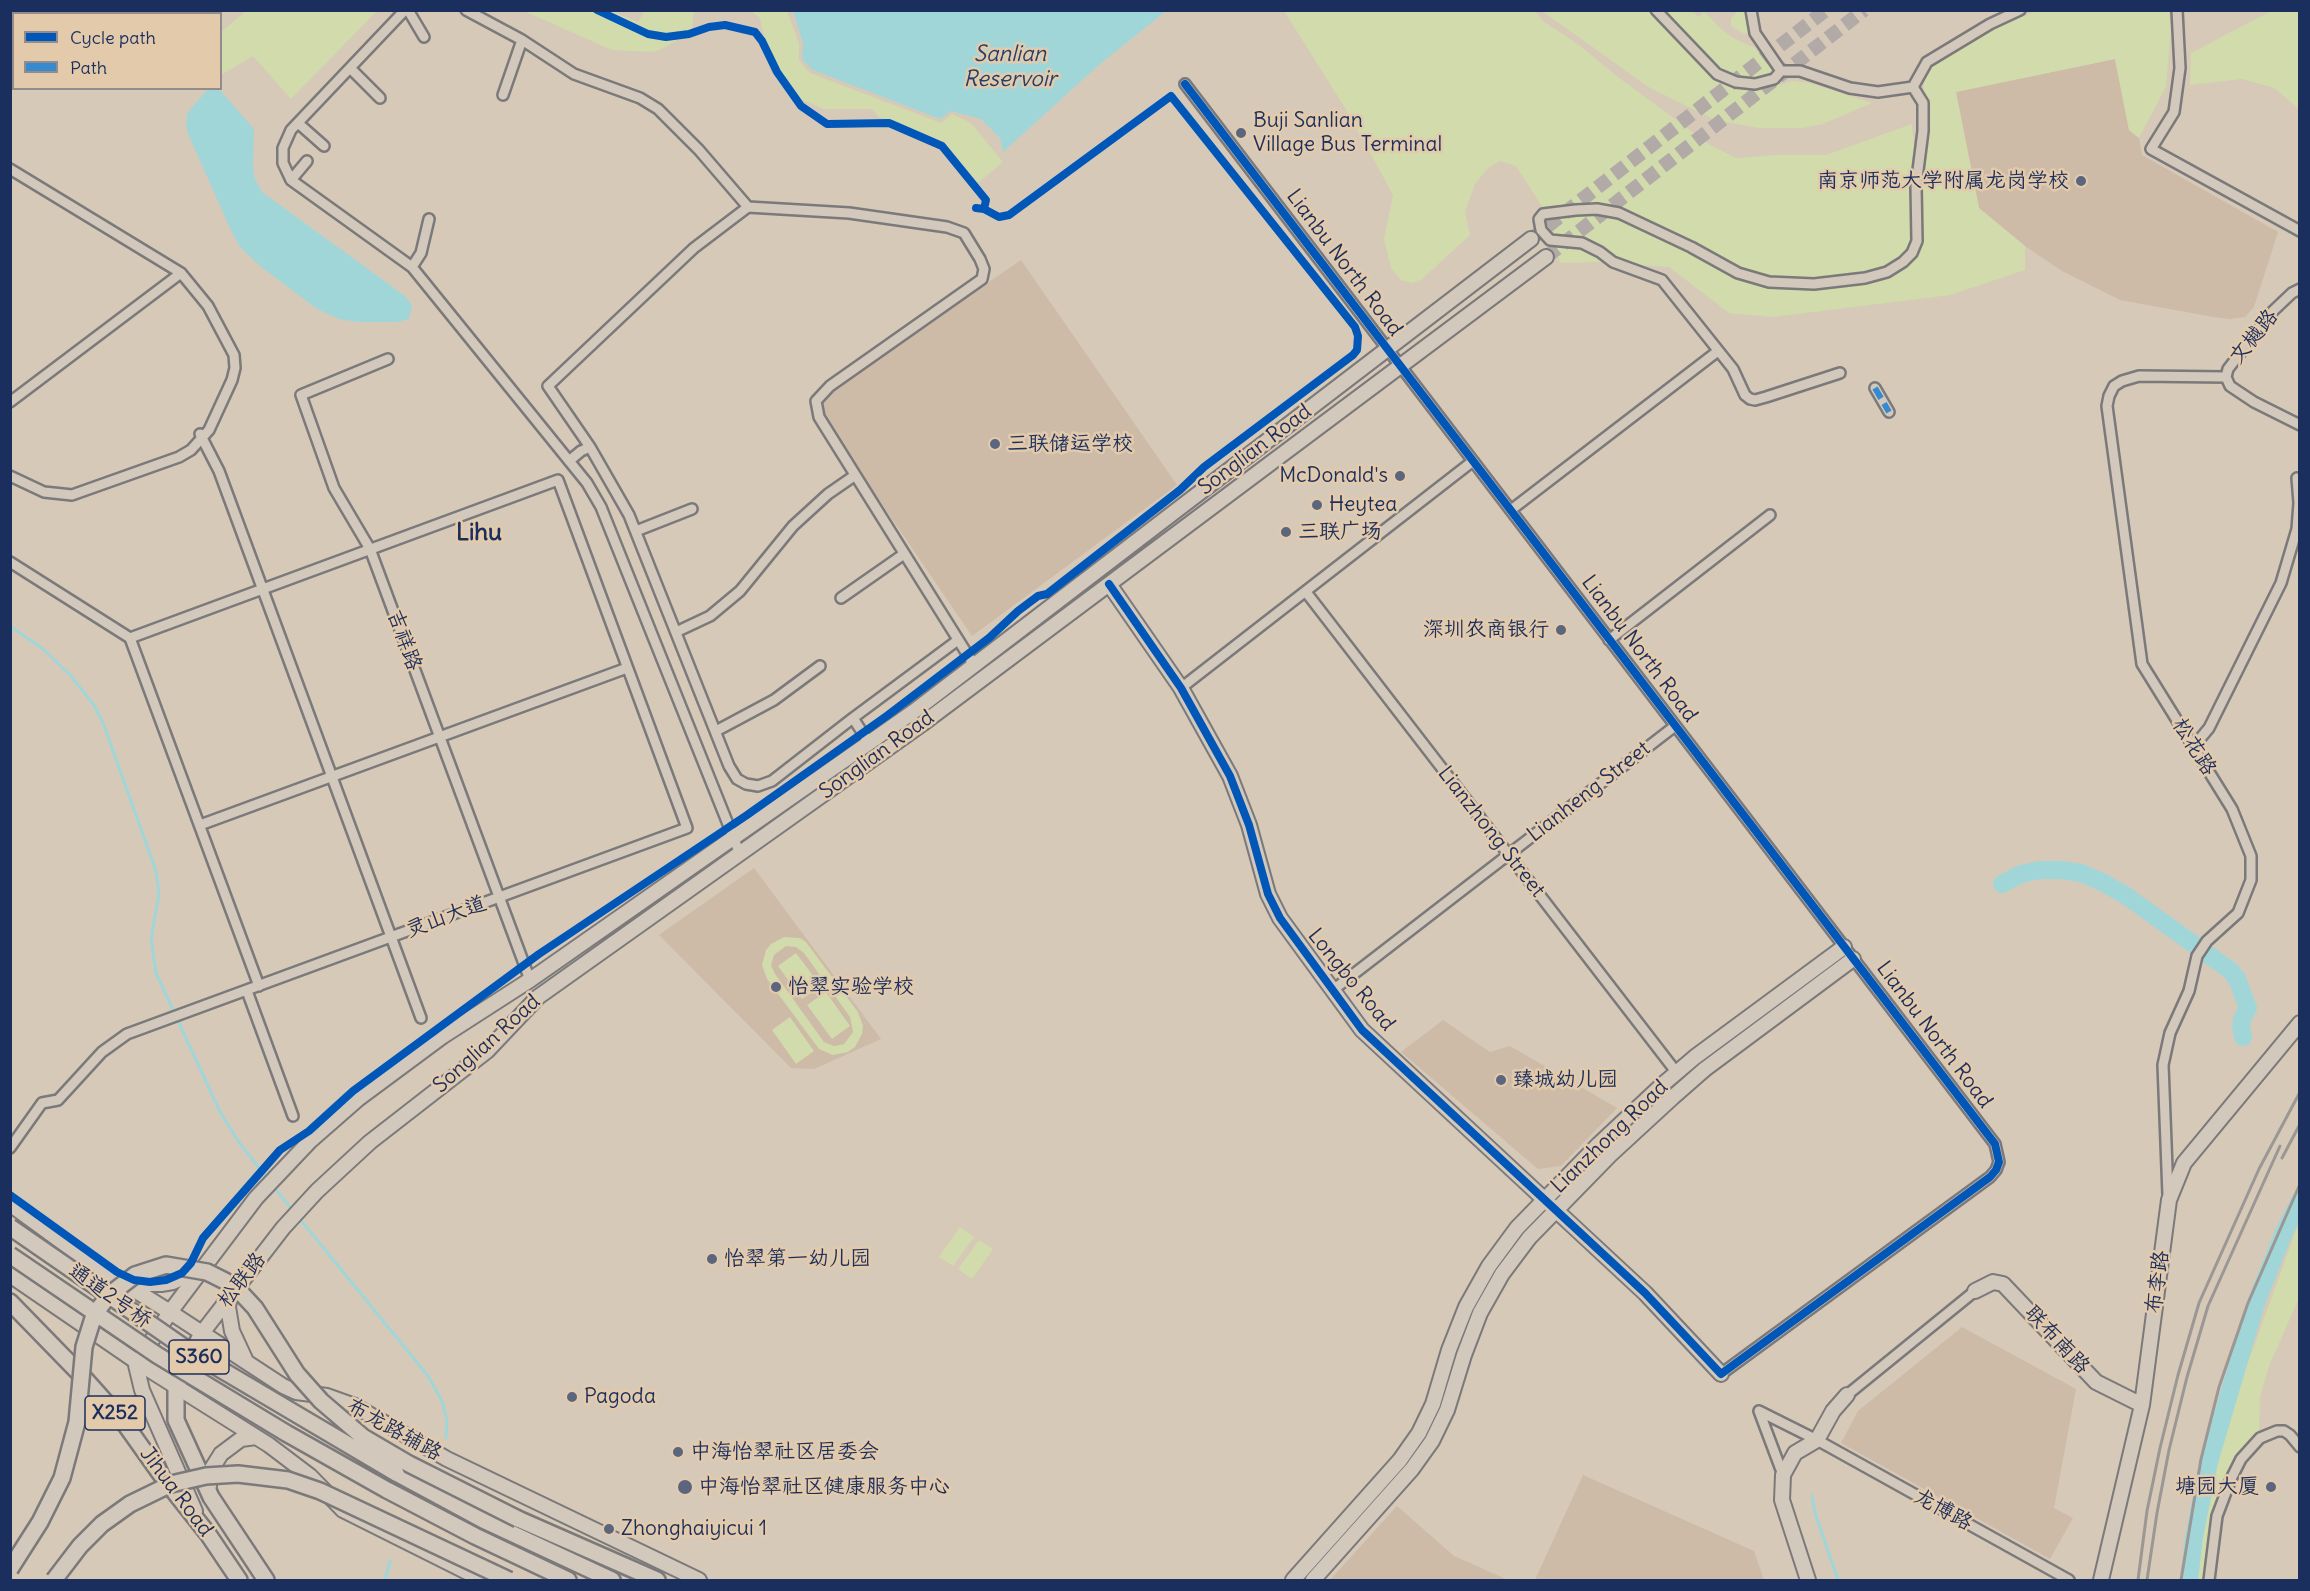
<!DOCTYPE html>
<meta charset="utf-8">
<style>
body{margin:0}
#map{position:relative;width:2310px;height:1591px;overflow:hidden;background:#d6c9b8;font-family:Delius,sans-serif}
canvas{display:block}
.frame{position:absolute;inset:0;border:12px solid #1b2f5e;pointer-events:none}
.legend{position:absolute;left:12px;top:12px;width:210px;height:78px;box-sizing:border-box;background:#e3caab;border:2px solid #938c8c;margin:0;padding:8px 10px;list-style:none;font-size:18px;color:#1b2f5e}
.legend li{display:flex;align-items:center;gap:12px;height:30px}
.legend b{width:30px;border:2px solid #938c8c}
</style>
<div id="map">
<canvas width="2310" height="1591"></canvas>
<div class="frame"></div>
<ul class="legend">
<li><b style="height:8px;background:#0057b8"></b>Cycle path</li>
<li><b style="height:8px;background:#368acf"></b>Path</li>
</ul>
</div>
<script>
const g = document.querySelector('canvas').getContext('2d');
g.lineJoin = 'round';
function paint(path, color) { g.fillStyle = color; g.fill(path, 'evenodd'); }
const poly = rows => new Path2D(rows.map(r => 'M' + r).join(''));
function strokePath(path, color, width, dash) { g.strokeStyle = color; g.lineWidth = width; g.lineCap = dash ? 'butt' : 'round'; g.setLineDash(dash || []); g.stroke(path); }
function label(font, color, halo, rows, align = 'center') {
  g.font = font + ' Delius,"LXGW WenKai TC",sans-serif'; g.lineWidth = 5; g.setLineDash([]); g.textBaseline = 'middle'; g.strokeStyle = halo; g.fillStyle = color; for (const [text, x, y, turn = 0] of rows) {
    g.save(); g.translate(x, y); g.rotate((+turn || 0) * Math.PI / 180); g.textAlign = isNaN(turn) ? turn : align; if (halo) g.strokeText(text, 0, 0); g.fillText(text, 0, 0); g.restore();
  }
}
paint(poly([
 [2115,59,2129,130,2139,138,2142,155,2278,232,2254,307,2245,317,2230,319,2213,317,2120,300,2062,271,2025,246,1979,208,1956,92],
 [1021,260,1177,485,972,636,813,403],
 [754,868,881,1039,814,1069,791,1068,659,935],
 [1443,1020,1490,1052,1510,1046,1617,1108,1561,1166,1538,1169,1401,1052],
 [1962,1327,2076,1389,2054,1508,2073,1518,2050,1559,1841,1443,1858,1411],
 [1583,1475,1754,1551,1764,1580,1535,1580],
 [1397,1506,1454,1556,1508,1580,1330,1580]
]), '#cdbaa7');
paint(poly([
 [11,10,125,10,125,11,120,14,14,14,13,71,11,73],
 [1692,10,1698,17,1704,11,1720,28,1735,39,1755,48,1780,81,1780,85,1792,81,1810,83,1872,103,1823,124,1803,128,1759,128,1715,120,1650,88,1542,11],
 [246,11,246,10,377,11,291,99,253,56,221,75,221,32],
 [524,11,611,11,638,22,645,11,694,11,692,29,666,47,653,52,612,50],
 [787,11,799,43,799,60,810,73,941,123,952,114,971,123,1003,162,978,183,943,142,904,125,879,117,872,109,824,109,802,100,777,66,764,36,760,18,751,11],
 [1284,11,1535,11,1543,21,1579,45,1614,74,1710,145,1736,158,1773,155,1826,155,1912,124,1916,172,1924,174,1924,83,1929,70,1943,57,1966,42,2035,11,2169,11,2171,30,2166,87,2139,138,2129,130,2115,59,1956,92,1979,208,2025,246,2025,270,1950,295,1773,317,1729,313,1669,267,1602,262,1560,263,1553,227,1538,200,1516,166,1500,161,1488,168,1475,184,1465,211,1470,235,1422,279,1413,283,1401,280,1391,268,1384,239,1393,195,1349,114],
 [1738,11,1746,11,1751,32,1744,34,1731,26,1731,18],
 [2271,11,2299,11,2299,109,2274,88,2242,79,2190,85,2191,53],
 [784,937,800,938,806,942,858,1012,863,1026,862,1034,855,1047,848,1052,833,1055,819,1049,767,979,762,965,766,950,771,944],
 [786,946,796,947,804,953,850,1017,853,1032,844,1044,834,1046,824,1042,775,974,771,965,774,955],
 [796,953,821,986,802,999,778,966],
 [826,992,850,1026,832,1039,807,1005],
 [790,1017,814,1051,796,1064,772,1030],
 [2299,1222,2299,1298,2269,1366,2260,1397,2259,1432,2235,1455,2219,1495,2209,1539,2203,1580,2194,1580,2214,1477,2239,1387],
 [960,1227,974,1237,953,1266,939,1257],
 [979,1240,993,1249,972,1279,958,1269]
]), '#d1dbab');
paint(poly([
 [793,11,793,10,1166,11,1100,64,1003,152,1000,138,981,119,951,111,940,119,813,70,802,59,803,43],
 [208,89,219,89,254,129,253,168,255,179,262,192,405,296,412,305,409,319,398,322,357,322,339,319,317,309,260,266,241,248,233,235,188,134,186,123,188,112]
]), '#a1d6d8');
strokePath(poly([
 [10,626,43,649,70,675,94,705,103,723,156,871,159,894,151,939,156,973,220,1112,238,1141,269,1181],
 [273,1186,293,1211],
 [299,1218,428,1376,442,1401,447,1421,446,1438],
 [1812,1496,1815,1513,1838,1580],
 [385,1580,390,1561]
]), '#a1d6d8', 3);
strokePath(poly([
 [2002,884,2021,874,2040,870,2061,870,2081,873,2102,882,2125,895,2231,971,2237,979,2248,1008,2242,1019,2241,1027,2243,1037],
 [2189,1580,2194,1537,2209,1462,2256,1303,2284,1232,2300,1201]
]), '#a1d6d8', 18);
strokePath(poly([
 [1531,239,1826,10],
 [1546,257,1864,10]
]), '#b1aaa6', 14, [14, 7]);
const street = poly([
 [405,10,291,130,283,148,283,163,291,180,412,267,587,483,601,507,740,854],
 [408,10,424,37],
 [466,10,522,40,574,74,640,98,658,109,699,150,748,207],
 [1656,10,1717,74,1736,82,1755,84,1774,79,1781,71,1800,71,1850,88,1878,92,1913,87,1927,62,1990,24,2020,10],
 [1751,10,1755,33,1781,71],
 [2177,10,2180,68,2174,112,2151,149,2300,231],
 [350,68,380,98],
 [1185,84,1995,1144,1999,1162,1996,1170,1990,1177,1721,1374],
 [503,95,522,40],
 [298,123,324,146],
 [10,169,181,273,208,306,234,355,235,368,232,380,209,430,191,450,179,457,72,495,44,492,10,476],
 [291,180,307,161],
 [412,267,421,253,429,219],
 [2300,289,2292,293,2273,311,2228,369,2226,377,2230,386,2254,402,2300,425],
 [388,359,301,395,334,488,370,549,530,980],
 [1840,373,1766,397,1755,400,1750,399,1745,395,1733,369,1662,280,1613,262,1600,252,1582,243,1550,240,1541,230,1539,219,1543,214,1576,210,1597,209,1619,213,1691,247,1738,273,1769,282,1814,284,1865,278,1887,272,1903,262,1912,253,1917,241,1916,186,1923,131,1923,103,1913,87],
 [1875,388,1889,412],
 [10,402,181,273],
 [200,434,219,471,421,1018],
 [590,447,548,386,694,248,748,207,849,213,947,227,964,233,980,259,984,269,982,279,830,386,816,401,819,417,974,665],
 [569,461,581,451,590,447,629,515,729,766,737,779,746,784,758,786,772,781,853,718],
 [1511,510,1718,351],
 [636,531,692,509],
 [10,562,130,638,259,986],
 [1306,592,1677,1073],
 [841,598,904,554],
 [676,632,710,616,740,591,793,526,828,494,854,476],
 [1609,640,1770,515],
 [1181,688,1473,461],
 [716,731,774,700,820,666],
 [869,743,853,718,958,640],
 [2194,746,2209,728,2281,583,2297,529,2299,503,2297,478],
 [200,825,627,668],
 [1333,990,1675,726],
 [247,991,293,1116],
 [10,1148,42,1103,58,1100,102,1052,127,1034,687,828,558,480,130,638],
 [2168,1195,2163,1065,2170,1033,2189,991,2197,956,2207,941,2238,913,2251,880,2251,856,2232,809,2142,664,2107,406,2109,396,2114,386,2122,381,2139,376,2226,377],
 [1847,1395,1975,1291],
 [1759,1411,1817,1440,2069,1580],
 [1759,1411,1783,1475],
 [2209,1580,2217,1516,2231,1479,2241,1459,2260,1438,2277,1431,2284,1431,2290,1435,2300,1447]
]);
const secondary = poly([
 [1109,584,1181,688,1230,776,1249,825,1268,894,1280,918,1362,1030,1645,1293,1721,1374],
 [10,1204,88,1261,170,1312,283,1386,296,1392,327,1396,355,1406,447,1459,699,1580],
 [10,1275,137,1362,269,1445,310,1476,343,1510,483,1580],
 [127,1281,147,1284,161,1284,173,1282,198,1270],
 [1975,1291,1993,1282,2003,1284,2096,1382,2142,1405],
 [230,1296,228,1307,232,1331,245,1359],
 [202,1333,283,1228,317,1191,370,1142,487,1051,538,997,922,724,1546,257],
 [209,1486,211,1470,221,1454,241,1439,256,1437],
 [195,1511,142,1390,136,1365,170,1312,256,1198,310,1141,358,1099,443,1036,530,980,913,712,1531,239],
 [1293,1580,1400,1460,1419,1433,1433,1404,1449,1350,1466,1307,1489,1266,1517,1228,1599,1144,1662,1085,1695,1057,1844,947],
 [1313,1580,1412,1469,1432,1441,1447,1410,1464,1355,1480,1313,1502,1274,1529,1238,1610,1155,1673,1097,1705,1069,1853,959],
 [1808,1580,1782,1500,1783,1475,1795,1453,1817,1440,1833,1411,1847,1395],
 [2101,1580,2142,1405,2169,1200,2184,1163,2300,1023]
]);
const primary = poly([
 [10,1302,84,1378,125,1424,162,1476,208,1534,239,1580],
 [202,1333,176,1387,176,1420,211,1497,266,1580],
 [396,1473,483,1520,612,1580],
 [387,1490,475,1536,568,1580],
 [518,1519,657,1580]
]);
strokePath(street, '#7b797a', 14);
strokePath(secondary, '#7b797a', 18);
strokePath(primary, '#7b797a', 20);
strokePath(street, '#d2c8bc', 9);
strokePath(secondary, '#d2c8bc', 14);
strokePath(primary, '#d2c8bc', 15);
strokePath(poly([
 [2282,1158,2300,1124],
 [2138,1580,2147,1511,2160,1448,2178,1375,2199,1303,2259,1169,2300,1092],
 [2147,1580,2157,1513,2169,1450,2187,1377,2208,1306,2280,1146],
 [2181,1580,2201,1459,2219,1387,2248,1303,2300,1184]
]), '#9b9794', 3);
const primaryBridge = poly([
 [10,1227,188,1350,396,1473],
 [10,1255,157,1355,286,1433,387,1490],
 [10,1569,40,1522,62,1478,77,1422,84,1347,94,1315,109,1295,135,1275,166,1265,207,1272,225,1281,241,1293,255,1308,297,1374,321,1401,363,1437,409,1464,518,1519],
 [54,1580,80,1546,102,1524,130,1504,171,1484,206,1476,238,1474,288,1480,320,1491,509,1580]
]);
strokePath(primaryBridge, '#7b797a', 20, []);
strokePath(primaryBridge, '#d2c8bc', 15);
strokePath(poly([
 [1875,388,1889,412]
]), '#368acf', 6, [12, 6]);
strokePath(poly([
 [597,10,648,34,666,37,689,34,709,27,725,25,755,32,762,41,777,72,801,106,827,124,889,123,942,146,986,200,984,209],
 [1109,584,1181,688,1230,776,1249,825,1268,894,1280,918,1362,1030,1645,1293,1721,1374,1990,1177,1996,1170,1999,1162,1995,1144,1185,84],
 [10,1195,117,1272,134,1280,150,1282,166,1280,182,1273,191,1263,203,1238,280,1150,309,1131,353,1091,539,954,747,815,888,715,989,638,1018,611,1038,596,1047,594,1180,490,1204,467,1353,355,1357,350,1358,336,1355,327,1171,96,1009,215,999,217,984,209,976,208]
]), '#0057b8', 8);
for (const [x, y, r, color] of [
 [1241,133,6,"#5c657e"],
 [2081,181,6,"#5c657e"],
 [995,444,6,"#5c657e"],
 [1400,476,6,"#5c657e"],
 [1317,505,6,"#5c657e"],
 [1286,532,6,"#5c657e"],
 [1561,630,6,"#5c657e"],
 [776,987,6,"#5c657e"],
 [1501,1080,6,"#5c657e"],
 [712,1259,6,"#5c657e"],
 [572,1397,6,"#5c657e"],
 [678,1452,6,"#5c657e"],
 [685,1487,8,"#5c657e"],
 [2271,1487,6,"#5c657e"],
 [609,1529,6,"#5c657e"]
]) { const dot = new Path2D(); dot.arc(x, y, r, 0, 2 * Math.PI); g.fillStyle = color; g.fill(dot); strokePath(dot, '#e3caab', 2); }
for (const [x, y, w] of [
 [199,1357,60],
 [115,1413,60]
]) { const box = new Path2D(); box.roundRect(x - w / 2, y - 17, w, 34, 4.5); g.fillStyle = '#e3caab'; g.fill(box); strokePath(box, '#1b2f5e', 1.5); }
label('bold 20px', '#1b2f5e', null, [
 ["S360",199,1357],
 ["X252",115,1413]
]);
label('21px', '#1b2f5e', '#e3caab', [
 ["Buji Sanlian",1253,121],
 ["Village Bus Terminal",1253,145],
 ["南京师范大学附属龙岗学校",2069,181,"right"],
 ["三联储运学校",1007,444],
 ["McDonald's",1388,476,"right"],
 ["Heytea",1329,505],
 ["三联广场",1298,532],
 ["深圳农商银行",1549,630,"right"],
 ["怡翠实验学校",788,987],
 ["臻城幼儿园",1513,1080],
 ["怡翠第一幼儿园",724,1259],
 ["Pagoda",584,1397],
 ["中海怡翠社区居委会",690,1452],
 ["中海怡翠社区健康服务中心",698,1487],
 ["塘园大厦",2259,1487,"right"],
 ["Zhonghaiyicui 1",621,1529]
], 'left');
label('21px', '#1b2f5e', '#e3caab', [
 ["Lianbu North Road",1344,263,53],
 ["文樾路",2254,337,-51],
 ["Songlian Road",1255,450,-37],
 ["吉祥路",404,640,70],
 ["Lianbu North Road",1639,649,53],
 ["松花路",2194,747,58],
 ["Songlian Road",877,755,-36],
 ["Lianheng Street",1589,792,-38],
 ["Lianzhong Street",1491,832,52],
 ["灵山大道",446,917,-20],
 ["Longbo Road",1351,980,51],
 ["Lianbu North Road",1934,1035,53],
 ["Songlian Road",487,1044,-42],
 ["Lianzhong Road",1610,1137,-44],
 ["松联路",242,1280,-52],
 ["布李路",2158,1282,-83],
 ["通道2号桥",110,1296,35],
 ["联布南路",2057,1340,47],
 ["布龙路辅路",394,1430,29],
 ["Jihua Road",176,1492,53],
 ["龙博路",1943,1510,29]
]);
label('italic 22px', '#26406c', '#e3caab', [
 ["Sanlian",1010,55],
 ["Reservoir",1010,80]
]);
label('bold 24px', '#1b2f5e', '#e3caab', [
 ["Lihu",479,533]
]);
</script>
